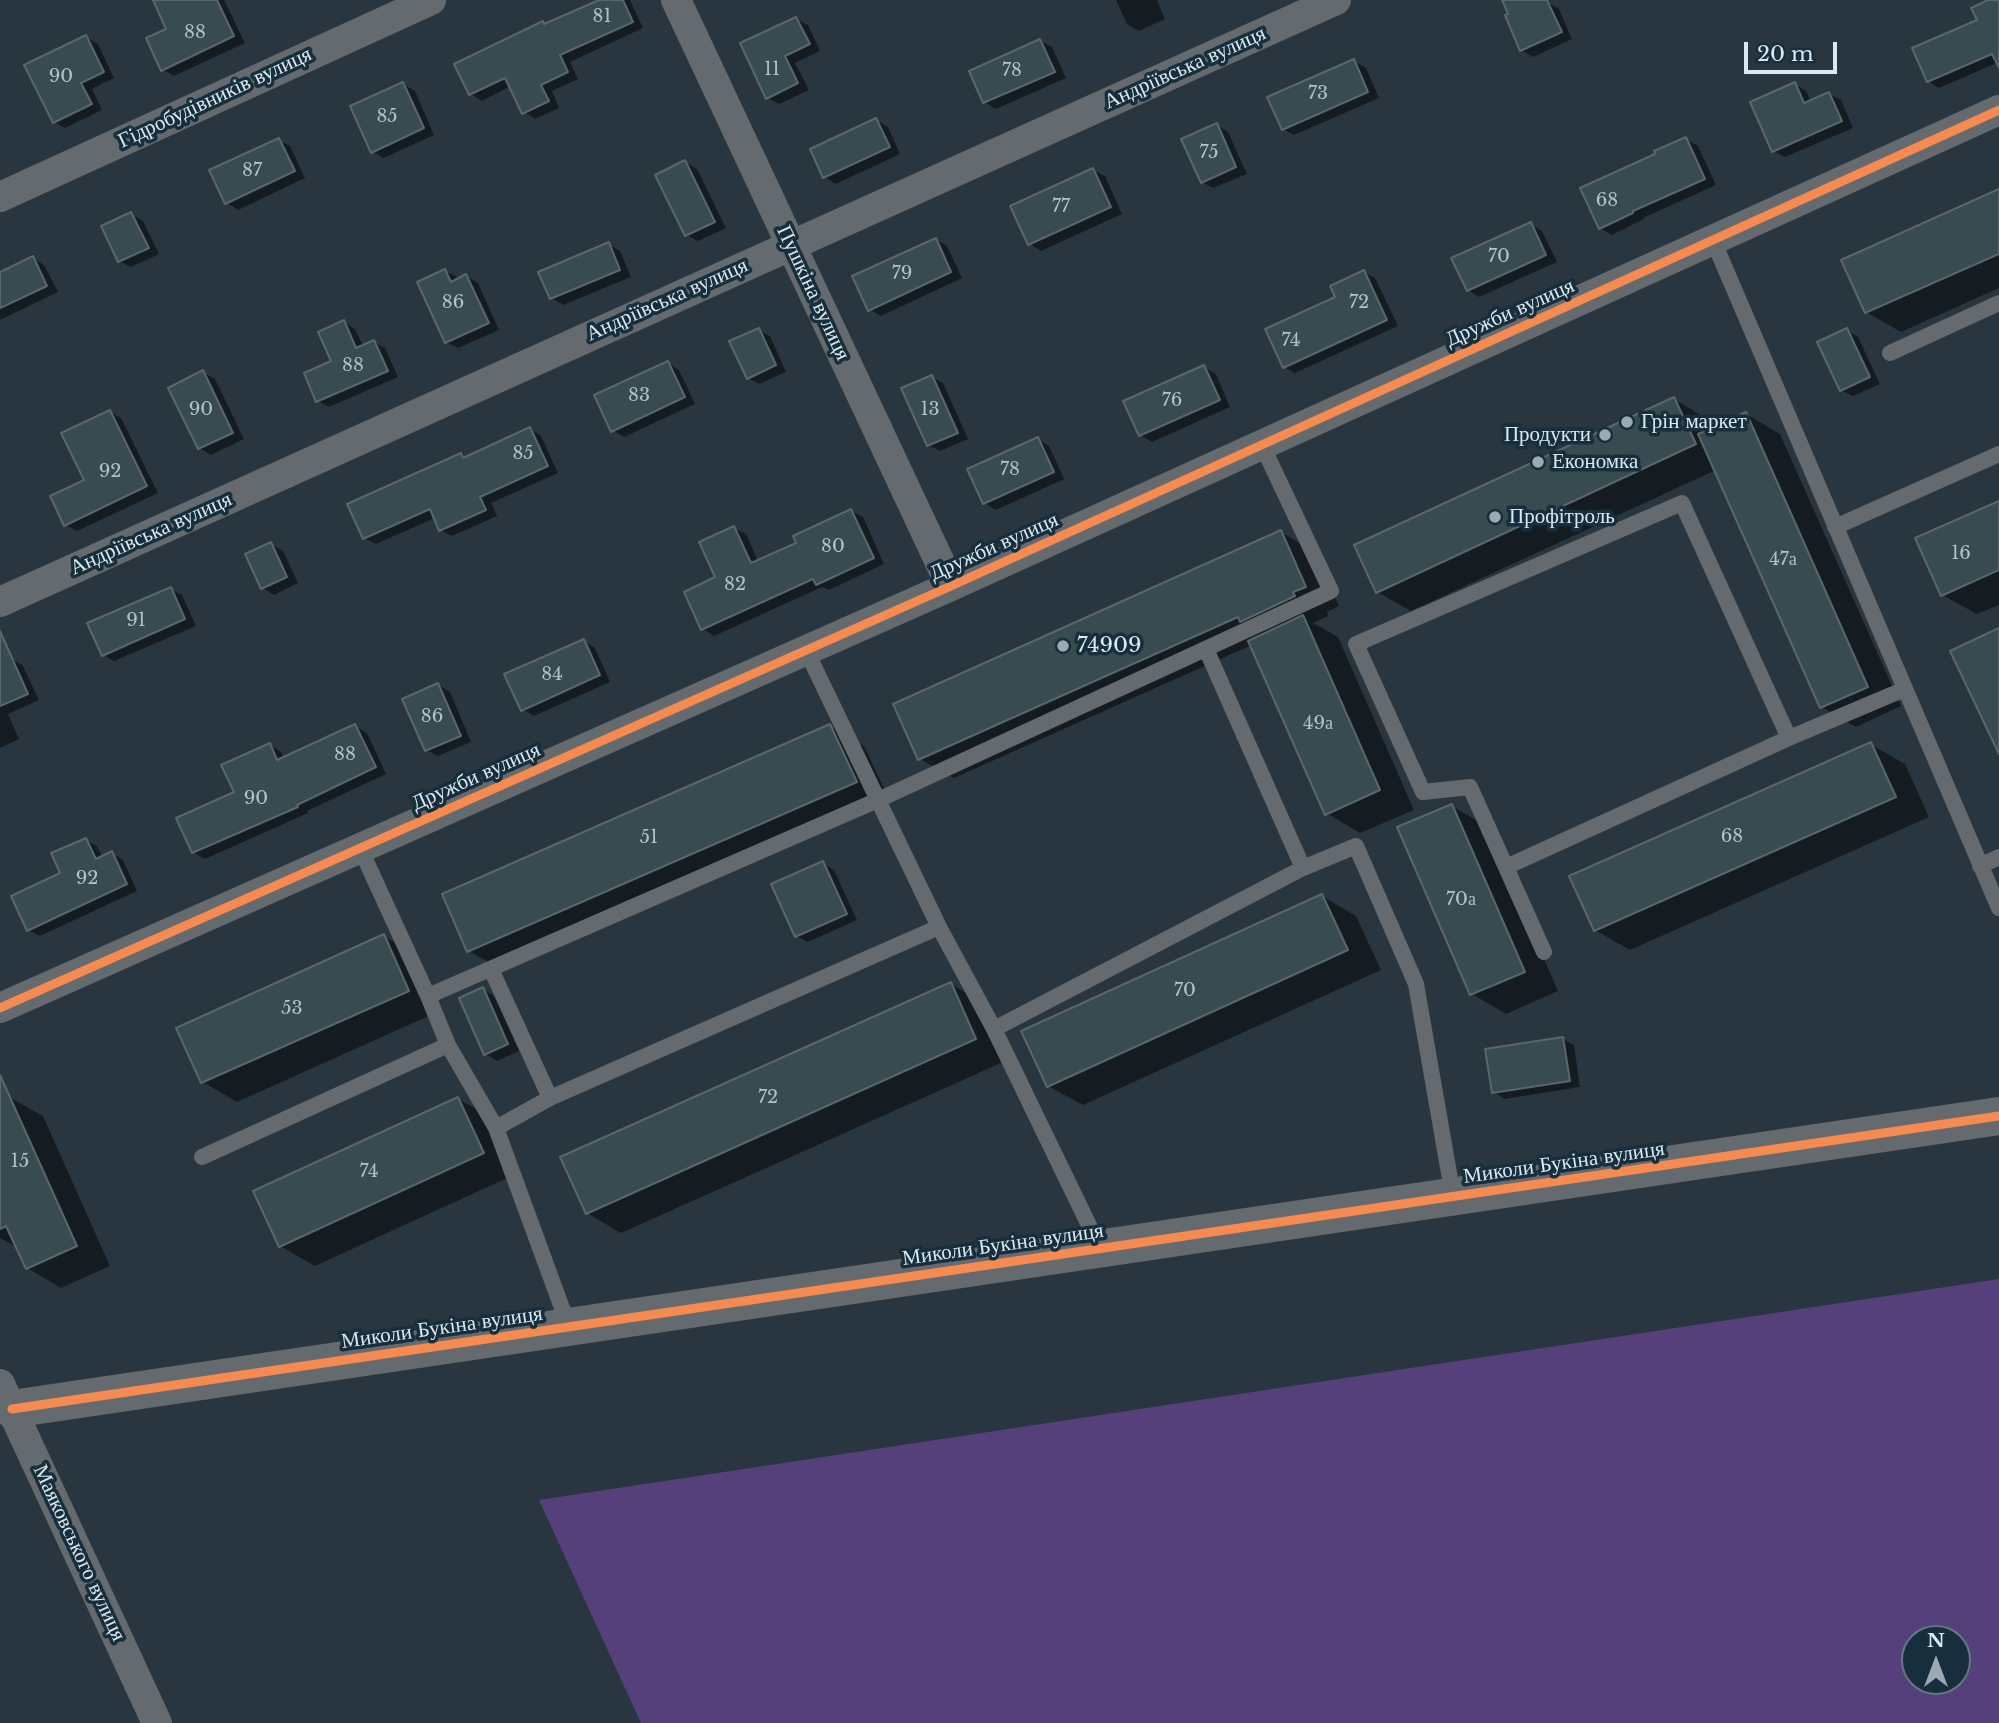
<!DOCTYPE html>
<meta charset="utf-8">
<style>
body{margin:0}
#map{position:relative;width:1999px;height:1723px;overflow:hidden;background:#29363f;font-family:"Libre Baskerville",serif}
canvas{display:block}
.north{position:absolute;left:1901px;top:1625px;width:70px;height:70px;box-sizing:border-box;background:#172e3c;border:2px solid #657885;border-radius:50%;rotate:0deg;font-size:19px;font-weight:700;line-height:28px;text-align:center;color:#dae8f2}
.north::after{content:'';display:block;margin:auto;width:24px;height:32px;background:#9caab3;clip-path:polygon(50% 0,100% 100%,50% 72%,0 100%)}
.scale{position:absolute;left:1744px;top:42px;width:93px;height:32px;box-sizing:border-box;border:4px solid #dae8f2;border-top:0;padding-left:9px;font-size:21px;line-height:24px;white-space:nowrap;color:#dae8f2;-webkit-text-stroke:5px #172e3c;paint-order:stroke}
</style>
<div id="map">
<canvas width="1999" height="1723"></canvas>
<div class="north">N</div>
<div class="scale">20 m</div>
</div>
<script>
const g = document.querySelector('canvas').getContext('2d');
g.lineJoin = 'round';
function paint(path, color) { g.fillStyle = color; g.fill(path, 'evenodd'); }
const poly = rows => new Path2D(rows.map(r => 'M' + r).join(''));
function strokePath(path, color, width, dash) { g.strokeStyle = color; g.lineWidth = width; g.lineCap = dash ? 'butt' : 'round'; g.setLineDash(dash || []); g.stroke(path); }
function label(font, color, halo, rows, align = 'center') {
  g.font = font + ' "Libre Baskerville",serif'; g.lineWidth = 7; g.setLineDash([]); g.textBaseline = 'middle'; g.strokeStyle = halo; g.fillStyle = color; for (const [text, x, y, turn = 0] of rows) {
    g.save(); g.translate(x, y); g.rotate((+turn || 0) * Math.PI / 180); g.textAlign = isNaN(turn) ? turn : align; if (halo) g.strokeText(text, 0, 0); g.fillText(text, 0, 0); g.restore();
  }
}
paint(poly([
 [1999,1279,1999,1723,641,1723,539,1500],
 [1915,1639,1957,1639,1957,1681,1915,1681]
]), '#56407c');
paint(poly([
 [154,0,224,0,245,43,174,76,162,69,169,30],
 [603,0,630,0,643,28,570,62,578,79,552,91,559,108,535,119,524,112,511,86,482,101,471,94,543,23,546,25],
 [1116,0,1157,0,1165,19,1139,31,1127,24],
 [1518,0,1547,2,1559,9,1572,39,1533,57,1521,50],
 [1993,0,1999,0,1999,62,1939,88,1928,81,1979,21],
 [796,19,808,25,820,51,795,63,809,90,779,104,768,98],
 [86,37,98,44,114,78,92,89,102,110,65,128,54,122],
 [1040,41,1052,47,1066,78,996,109,984,102],
 [1354,61,1366,68,1379,98,1294,135,1283,129],
 [403,84,415,91,434,135,384,158,372,151],
 [1795,84,1806,91,1811,102,1829,94,1841,100,1853,128,1785,157,1773,151],
 [876,120,888,127,900,154,836,184,824,177],
 [1217,125,1228,132,1247,174,1213,188,1202,182],
 [1686,139,1698,146,1716,185,1643,218,1644,219,1612,235,1600,228],
 [278,140,290,146,305,178,238,210,227,203],
 [685,162,697,169,726,228,698,241,686,235],
 [1093,170,1105,176,1122,214,1041,251,1030,244],
 [1999,191,1999,288,1901,332,1866,312],
 [131,214,143,221,159,254,131,267,119,261],
 [1531,224,1542,231,1557,262,1479,297,1468,290],
 [935,239,947,246,962,278,881,316,869,309],
 [609,244,620,251,631,277,563,305,551,298],
 [33,258,44,265,58,292,0,320,0,274],
 [445,271,457,277,458,280,466,276,478,283,499,330,458,348,446,342],
 [1364,272,1375,278,1398,326,1295,373,1284,367,1337,298],
 [344,322,355,329,363,346,374,342,385,348,398,377,329,407,318,401,333,362],
 [758,330,770,336,786,372,759,384,748,378],
 [1847,330,1858,337,1880,384,1853,396,1841,390],
 [668,363,679,370,695,404,624,437,612,430],
 [1204,367,1216,374,1230,407,1152,442,1140,435],
 [203,372,215,379,244,439,211,455,199,448],
 [932,377,943,383,968,439,940,451,928,445],
 [1673,399,1708,419,1713,429,1746,414,1780,434,1901,706,1856,727,1822,707,1716,470,1411,611,1377,592],
 [110,412,121,418,158,493,77,531,66,525,86,481],
 [530,429,541,436,558,473,491,503,497,516,452,536,440,530,435,518,376,544,364,538,461,455,467,459],
 [1038,439,1049,446,1064,479,996,510,984,503],
 [1999,503,1999,605,1977,614,1942,595],
 [851,511,863,517,884,564,829,590,822,587,714,636,703,629,734,528,746,534,758,561,798,544],
 [1281,532,1315,552,1339,606,1327,612,1328,616,1313,623,1338,637,1414,810,1360,833,1326,813,1252,645,954,778,920,759],
 [271,544,283,551,298,583,274,595,263,588],
 [171,589,182,595,196,626,114,661,103,655],
 [584,641,595,648,610,682,534,716,522,709],
 [12,659,23,666,39,700,8,714,19,739,0,748,0,665],
 [438,685,450,692,471,742,438,756,426,750],
 [355,726,367,733,386,774,307,811,308,813,205,859,193,852,270,745,281,752,284,759],
 [830,726,864,746,890,801,503,970,469,951],
 [1870,744,1905,764,1929,817,1630,950,1595,930],
 [1452,806,1486,826,1558,991,1506,1014,1472,994],
 [86,840,97,846,103,858,112,853,123,860,137,891,40,936,28,930],
 [823,863,834,870,857,920,808,942,796,936],
 [1322,896,1356,916,1381,970,1083,1105,1048,1086],
 [384,936,418,956,442,1010,237,1102,203,1082],
 [951,984,985,1004,1010,1059,621,1233,587,1213],
 [483,989,494,996,519,1051,497,1061,486,1054],
 [1563,1039,1574,1045,1580,1087,1505,1099,1493,1092],
 [9,1097,43,1116,110,1266,61,1288,27,1268,18,1248,0,1238,0,1100],
 [458,1099,493,1118,518,1173,315,1266,280,1246]
]), '#0007');
const building = poly([
 [153,0,217,0,234,36,161,71,146,38,166,29,153,0],
 [599,0,623,0,633,22,560,55,568,72,541,85,549,101,522,114,505,78,469,95,454,64,543,21,544,24,599,0],
 [1502,0,1547,0,1562,32,1520,51,1505,15,1508,14,1502,0],
 [1988,0,1999,0,1999,68,1992,54,1927,82,1912,48,1977,20,1971,8,1988,0],
 [796,17,810,44,785,56,798,83,766,99,740,43,796,17],
 [86,35,104,72,81,83,92,104,53,123,24,65,86,35],
 [1040,39,1055,72,983,103,969,71,1040,39],
 [1354,59,1368,92,1282,130,1267,97,1354,59],
 [403,82,424,128,371,153,350,106,403,82],
 [1795,82,1804,103,1829,92,1842,121,1772,152,1750,102,1795,82],
 [876,118,890,147,823,178,810,149,876,118],
 [1217,123,1236,167,1201,183,1181,139,1217,123],
 [1686,137,1705,179,1633,211,1633,213,1599,229,1580,188,1655,154,1654,151,1686,137],
 [279,138,295,171,225,204,209,170,279,138],
 [685,160,715,222,685,236,655,175,685,160],
 [1093,168,1111,207,1028,245,1010,206,1093,168],
 [1999,189,1999,254,1865,313,1841,260,1999,189],
 [131,212,149,248,118,262,101,226,131,212],
 [1531,222,1546,255,1467,291,1451,258,1531,222],
 [936,238,951,272,868,311,852,276,936,238],
 [609,242,620,270,550,299,538,272,609,242],
 [33,256,47,286,0,308,0,272,33,256],
 [445,269,451,282,466,274,489,323,445,343,417,282,445,269],
 [1364,270,1387,320,1283,368,1265,329,1335,297,1330,286,1364,270],
 [344,320,356,348,374,340,388,371,316,402,304,373,331,361,318,332,344,320],
 [759,328,776,365,747,379,729,341,759,328],
 [1847,328,1870,377,1840,391,1817,342,1847,328],
 [668,361,685,397,611,432,594,395,668,361],
 [1204,365,1220,400,1139,436,1123,401,1204,365],
 [203,370,233,433,198,449,168,388,203,370],
 [932,375,958,433,927,446,901,388,932,375],
 [1674,397,1696,444,1376,593,1354,545,1674,397],
 [110,410,147,486,64,526,50,496,84,480,61,433,110,410],
 [1746,412,1868,687,1820,708,1698,434,1746,412],
 [530,427,548,466,480,497,486,510,439,531,430,509,363,539,347,504,461,453,463,458,530,427],
 [1038,437,1054,472,983,504,967,469,1038,437],
 [1999,501,1999,570,1941,596,1915,538,1999,501],
 [851,509,874,558,816,585,813,579,701,630,684,592,715,577,699,542,734,526,751,563,796,543,793,536,851,509],
 [1281,530,1306,587,1293,592,1295,596,1240,622,1238,617,918,760,893,704,1281,530],
 [271,542,287,577,261,589,245,554,271,542],
 [171,587,185,619,102,656,87,623,171,587],
 [1303,615,1380,790,1325,815,1248,641,1303,615],
 [1999,628,1999,754,1950,651,1999,628],
 [0,631,28,694,0,706,0,631],
 [584,639,600,675,521,711,504,674,584,639],
 [438,683,461,736,425,751,402,699,438,683],
 [355,724,376,767,297,805,298,807,192,853,176,818,234,792,221,765,270,743,277,760,355,724],
 [830,724,857,782,467,952,442,894,830,724],
 [1871,742,1896,797,1594,931,1569,876,1871,742],
 [1452,804,1525,972,1470,995,1397,827,1452,804],
 [86,838,96,859,112,851,127,884,27,931,11,896,60,873,51,853,86,838],
 [823,861,847,914,795,937,771,884,823,861],
 [1322,894,1348,950,1047,1087,1021,1031,1322,894],
 [384,934,409,991,201,1083,176,1028,384,934],
 [951,982,976,1039,586,1214,560,1157,951,982],
 [483,987,508,1044,484,1055,459,998,483,987],
 [1563,1037,1570,1081,1492,1093,1485,1049,1563,1037],
 [0,1075,77,1246,26,1269,6,1226,0,1229,0,1075],
 [458,1097,484,1153,279,1247,253,1191,458,1097]
]);
paint(building, '#384b50');
strokePath(building, '#59666b', 2);
strokePath(poly([
 [1713,240,1999,908],
 [1890,353,1999,303],
 [1835,527,1999,454],
 [1206,649,1303,868],
 [806,650,939,927,994,1029,1100,1248],
 [360,848,428,996,448,1045,496,1128,569,1327],
 [1980,866,1999,857],
 [1506,867,1789,738,1905,689],
 [1544,952,1470,787,1423,792,1356,644,1682,503,1789,738],
 [491,969,550,1098],
 [428,996,878,800,1331,591,1262,445],
 [994,1029,1303,868,1356,846,1416,984,1453,1196],
 [496,1128,550,1098,939,927],
 [202,1157,448,1045]
]), '#656a6f', 16);
strokePath(poly([
 [676,0,951,586],
 [0,197,431,0],
 [0,602,1336,0],
 [0,1008,951,586,1999,110],
 [0,1384,157,1723]
]), '#656a6f', 30);
strokePath(poly([
 [12,1409,1999,1116]
]), '#656a6f', 38);
strokePath(poly([
 [0,1008,951,586,1999,110],
 [12,1409,1999,1116]
]), '#f68b52', 9);
for (const [x, y, r, color] of [
 [1627,422,7,"#9caab3"],
 [1605,435,7,"#9caab3"],
 [1538,462,7,"#9caab3"],
 [1495,517,7,"#9caab3"],
 [1063,646,7,"#9caab3"]
]) { const dot = new Path2D(); dot.arc(x, y, r, 0, 2 * Math.PI); g.fillStyle = color; g.fill(dot); strokePath(dot, '#172e3c', 2.5); }
label('18px', '#b2c1ca', null, [
 ["81",602,17],
 ["88",195,33],
 ["11",772,70],
 ["78",1012,71],
 ["90",61,77],
 ["73",1318,94],
 ["85",387,117],
 ["75",1209,153],
 ["87",252,171],
 ["68",1607,201],
 ["77",1061,207],
 ["70",1499,257],
 ["79",902,274],
 ["86",453,303],
 ["72",1359,303],
 ["74",1291,341],
 ["88",353,366],
 ["83",639,396],
 ["76",1172,401],
 ["90",201,410],
 ["13",930,410],
 ["85",523,454],
 ["78",1010,470],
 ["92",110,472],
 ["80",833,547],
 ["16",1961,554],
 ["47а",1783,560],
 ["82",735,585],
 ["91",136,621],
 ["84",552,675],
 ["86",432,717],
 ["49а",1318,724],
 ["88",345,755],
 ["90",256,799],
 ["68",1732,837],
 ["51",649,838],
 ["92",87,879],
 ["70а",1461,900],
 ["70",1185,991],
 ["53",292,1009],
 ["72",768,1098],
 ["15",20,1162],
 ["74",369,1172]
]);
label('21px', '#dae8f2', '#172e3c', [
 ["Андріївська вулиця",1185,68,-24],
 ["Гідробудівників вулиця",215,98,-25],
 ["Пушкіна вулиця",813,293,65],
 ["Андріївська вулиця",667,300,-24],
 ["Дружби вулиця",1510,313,-24],
 ["Андріївська вулиця",151,534,-24],
 ["Дружби вулиця",994,547,-24],
 ["Дружби вулиця",476,777,-24],
 ["Миколи Букіна вулиця",1564,1163,-8],
 ["Миколи Букіна вулиця",1003,1245,-8],
 ["Миколи Букіна вулиця",442,1328,-8],
 ["Маяковського вулиця",79,1553,65]
]);
label('21px', '#dae8f2', '#172e3c', [
 ["Грін маркет",1641,422],
 ["Продукти",1591,435,"right"],
 ["Економка",1552,462],
 ["Профітроль",1509,517],
 ["74909",1077,646]
], 'left');
</script>
